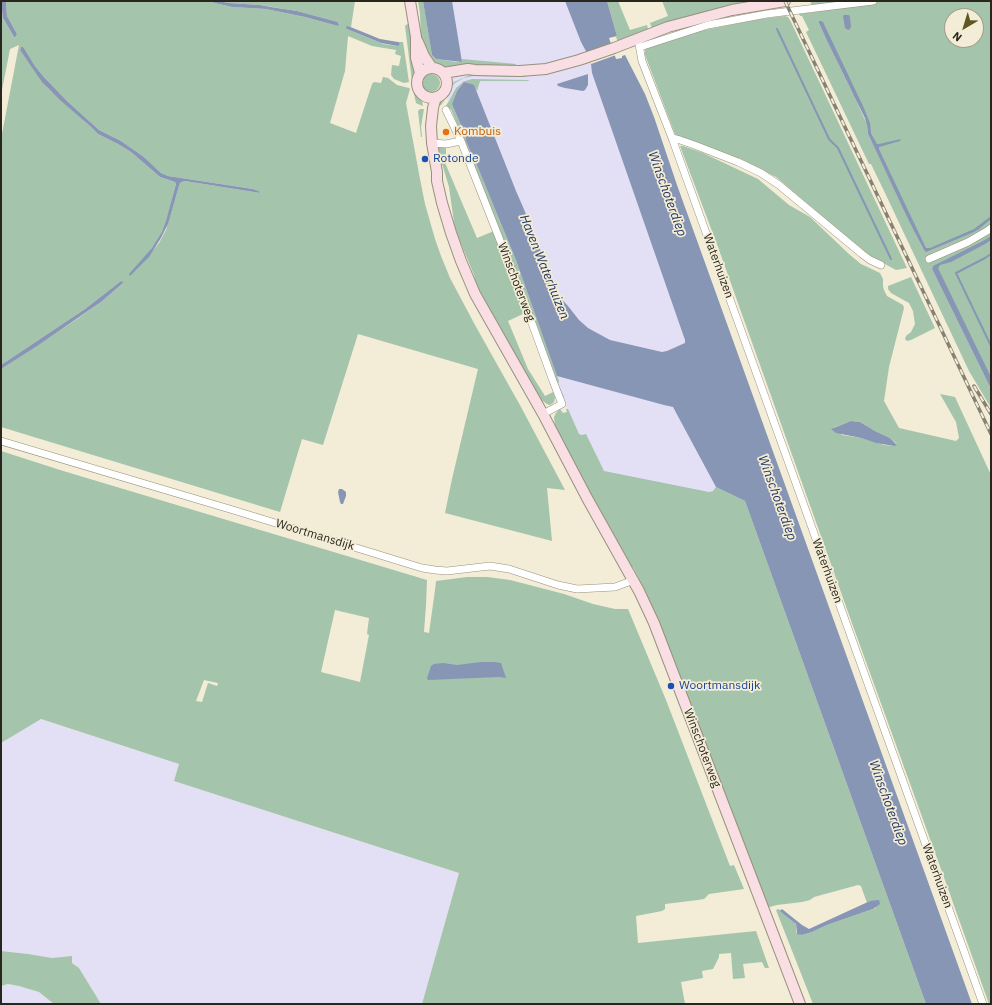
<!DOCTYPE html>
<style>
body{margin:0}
#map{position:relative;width:992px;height:1005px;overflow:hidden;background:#f3ecd6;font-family:"IBM Plex Sans",sans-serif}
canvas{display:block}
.frame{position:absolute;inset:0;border:2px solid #29261e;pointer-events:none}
.north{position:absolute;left:944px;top:8px;width:40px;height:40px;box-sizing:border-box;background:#f3ecd6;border:1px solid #a29d8c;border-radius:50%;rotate:218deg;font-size:11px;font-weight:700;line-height:16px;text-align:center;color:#29261e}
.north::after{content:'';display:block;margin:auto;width:14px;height:18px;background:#5f5622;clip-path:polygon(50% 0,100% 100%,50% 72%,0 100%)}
</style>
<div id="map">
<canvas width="992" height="1005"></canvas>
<div class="frame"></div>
<div class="north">N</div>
</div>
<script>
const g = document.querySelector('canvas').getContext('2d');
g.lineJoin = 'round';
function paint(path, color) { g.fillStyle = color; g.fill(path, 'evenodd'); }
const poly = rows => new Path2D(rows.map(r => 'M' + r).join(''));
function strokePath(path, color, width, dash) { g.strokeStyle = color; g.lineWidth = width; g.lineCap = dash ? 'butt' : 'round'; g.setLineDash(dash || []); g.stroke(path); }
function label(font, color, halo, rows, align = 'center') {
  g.font = font + ' "IBM Plex Sans",sans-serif'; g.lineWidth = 3.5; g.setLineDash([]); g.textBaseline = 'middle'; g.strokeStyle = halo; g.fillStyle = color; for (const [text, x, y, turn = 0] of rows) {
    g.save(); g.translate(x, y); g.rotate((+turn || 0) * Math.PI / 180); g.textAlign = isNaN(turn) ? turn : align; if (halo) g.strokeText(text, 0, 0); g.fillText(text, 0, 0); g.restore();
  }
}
paint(poly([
 [420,1,578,1,676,262,724,497,594,472,578,437,562,395,517,270,446,95,450,87,450,78,443,68,434,64],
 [40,719,179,764,174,781,459,873,422,1004,101,1004,79,968,71,962,72,956,52,958,28,954,1,951,1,743],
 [8,984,19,986,39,992,54,1004,1,1004,1,986]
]), '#e3dff5');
paint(poly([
 [1,1,3,18,14,37,17,34,7,16,6,1,206,1,232,7,266,9,305,17,338,26,339,24,338,22,297,11,260,5,229,3,219,1,355,1,351,27,348,26,347,29,383,44,398,46,400,43,398,42,403,42,409,82,404,83,394,79,391,75,392,65,399,66,401,56,395,54,396,50,372,46,348,36,345,71,330,123,356,133,372,84,374,82,381,83,383,77,388,78,397,85,409,88,410,89,406,103,420,179,425,204,435,239,441,256,450,278,475,325,521,407,565,490,547,488,552,541,445,513,452,479,478,369,358,334,323,445,302,439,280,512,1,427,1,369,77,319,101,302,123,283,121,281,85,309,1,365,1,139,19,45,10,49,1,95],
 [21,47,23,47,24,48,35,66,43,76,67,101,99,130,121,141,134,150,144,157,161,173,168,176,253,189,259,191,260,193,185,181,182,182,180,183,179,186,166,230,159,243,141,265,146,256,156,243,165,227,176,184,175,182,160,177,131,152,118,144,98,134,90,126,48,88,20,50],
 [418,1,423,1,432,55,436,59,456,62,462,62,462,59,516,64,513,67,443,68,432,63,427,59,421,37,420,14],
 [607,1,618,1,630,30,647,25,648,29,647,32,618,42,616,37,617,36],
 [662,1,774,1,652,28,650,23,668,16],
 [810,1,991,1,991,383,933,266,932,269,991,389,991,408,969,371,885,193,871,164,869,164,806,32,809,30,802,16,800,16,799,14,815,12],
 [952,16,976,16,976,40,952,40],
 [820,21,871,133,927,251,923,248,878,155,868,134,867,125,865,118,827,41,819,23],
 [785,16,788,17,791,22,907,268,896,270,868,255,776,177,726,154,688,139,679,137,675,134,645,55,645,50,648,47,695,32,760,19],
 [408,24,409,26,416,74,413,81,412,81,405,26,406,25],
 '422 83a9 9 0 1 1 18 0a9 9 0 1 1-18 0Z',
 [480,74,523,75,526,77,473,76,464,78,455,83,452,86,444,101,441,105,437,107,439,100,446,95,450,87,454,82,470,75],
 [472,79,527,80,530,81,480,81,477,91,472,84,464,82,457,91,452,104,466,137,466,141,473,157,474,158,516,260,559,381,558,384,564,397,562,398,467,149,451,109,447,110,445,107,449,101,456,88,462,83,462,82],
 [414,88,422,100,423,106,418,104,416,103,413,89],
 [420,109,424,109,421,127,422,137,421,137,418,111],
 [439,146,446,147,446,154,444,156,446,165,477,238,494,231,525,313,508,321,528,369,545,396,553,392,555,398,554,402,552,404,549,405,547,404,540,399,514,356,500,327,476,286,474,275,455,229,449,187,438,150,437,148,439,148],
 [680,146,683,146,703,153,758,179,789,205,810,217,850,255,861,264,880,273,883,279,883,286,884,290,887,296,903,305,904,308,889,367,884,401,899,428,956,441,959,438,956,422,940,394,955,397,991,475,991,1004,989,1004,946,883,853,626,718,247],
 [851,421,860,422,875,431,890,438,897,444,894,446,884,445,861,438,842,435,833,428],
 [911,277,935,328,911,340,907,341,905,339,906,336,911,332,915,324,913,311,909,303,891,293,888,289,888,286],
 [560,409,563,413,567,412,566,409,568,409,579,434,582,435,586,434,604,471,709,492,713,491,716,487,745,501,926,1004,813,1004,776,910,779,909,794,922,796,925,796,933,802,935,812,932,827,925,876,908,870,901,867,903,861,886,858,885,814,897,810,900,802,902,777,905,766,908,643,590,644,589,633,567,631,568,603,520,555,427,554,417,556,413],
 [1,451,60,470,427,580,426,605,424,632,429,633,435,590,436,581,467,577,487,577,510,580,564,594,593,604,615,609,628,609,666,700,730,866,734,865,744,889,709,894,704,899,698,900,665,904,665,909,662,911,636,916,638,943,756,931,769,968,765,968,762,962,743,964,745,978,733,979,731,953,719,954,719,957,713,969,702,971,703,978,681,982,685,1004,422,1004,459,873,174,781,179,764,41,719,1,743],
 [335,610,369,618,367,634,369,635,360,682,321,672],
 [204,680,218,683,217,686,208,683,202,702,196,701],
 [1,951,28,954,52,958,72,956,72,963,79,968,101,1004,54,1004,39,992,19,986,8,984,1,986]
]), '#a4c4ac');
paint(poly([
 [1,1,6,1,7,16,17,34,15,37,14,37,3,18,2,11],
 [206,1,219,1,229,3,260,5,271,7,297,11,338,22,339,25,338,26,305,17,266,9,232,7],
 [423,1,452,1,462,62,436,59,432,55],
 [565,1,607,1,617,36,609,38,616,59,622,58,622,56,625,55,645,94,654,117,677,185,972,1004,926,1004,745,501,716,487,673,407,664,405,557,376,516,260,474,158,473,157,466,141,466,137,452,104,457,91,464,82,472,84,474,85,516,191,523,207,537,241,545,263,553,290,568,306,579,320,588,328,610,340,662,352,667,351,685,343,685,340,592,73,591,64,587,53,581,42],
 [844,15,849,15,850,17,851,27,849,30,846,29,845,28,843,16],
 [819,21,821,21,823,22,863,106,870,123,871,133,877,144,879,144,901,139,900,141,879,147,879,149,926,248,930,248,974,229,991,216,991,219,979,229,974,232,943,245,926,252,924,250,909,221,868,134,867,125,865,118,827,41,819,23],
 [347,26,348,26,380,39,398,42,400,43,399,45,398,46,381,43,347,29,346,28],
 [21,47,23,47,24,48,35,66,43,76,67,101,99,130,121,141,134,150,144,157,161,173,168,176,253,189,259,191,260,193,185,181,182,182,180,183,179,186,168,224,161,238,149,257,130,276,129,274,152,248,162,232,166,221,176,184,175,182,160,177,131,152,118,144,98,134,90,126,60,100,42,82,20,50],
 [588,74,588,85,585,90,583,91,565,88,558,86,557,84],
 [991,236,991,240,985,244,951,262,940,265,938,268,991,377,991,389,932,269,933,266,983,241],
 [121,281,123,282,123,283,101,302,37,346,1,369,1,365,85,309],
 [851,421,860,422,875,431,890,438,897,445,894,446,876,443,861,438,836,433,831,429],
 [339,489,342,489,346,492,346,496,343,504,341,504,340,502,338,492],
 [481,662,495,662,501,663,506,678,499,677,428,680,427,678,431,666,434,664,443,663,457,665],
 [878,900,879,900,880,904,873,909,827,925,812,932,802,935,797,934,796,924,780,911,782,909,802,925,809,929,870,901]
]), '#8796b5');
paint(poly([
 [612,44,616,55,591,64,587,53]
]), '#f3ecd6');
strokePath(poly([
 [777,29,829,139,838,148,891,259],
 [991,254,985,258,956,273,991,346]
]), '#8796b5', 2);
const street = poly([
 [638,39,642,61,672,138,983,1004],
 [640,47,708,25,767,14,873,1],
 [446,110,461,141,525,304,553,381,562,404,543,414],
 [672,138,680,140,697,146,738,162,761,173,779,185,862,254,870,260,881,265],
 [432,143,446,144,461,141],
 [929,259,968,242,987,231,991,228],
 [1,441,233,510,422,568,435,570,447,571,490,566,509,569,558,585,577,589,615,587,634,580]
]);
const secondary = poly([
 [410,1,416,37,416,58,420,73],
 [418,42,424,56,432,68],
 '417 83a15 15 0 1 1 30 0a15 15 0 1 1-30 0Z',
 [443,73,468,69,475,70,520,71,546,69,579,60,614,48,668,27,732,10,785,1],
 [436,97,433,108,431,126,432,143,437,172,437,181,442,203,451,233,461,261,475,294,543,414,587,498,639,591,654,623,800,1004]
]);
strokePath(street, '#97917c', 8);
strokePath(secondary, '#97917c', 12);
strokePath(street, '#fff', 7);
strokePath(secondary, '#f9dee4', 10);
const rail = poly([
 [785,1,991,434],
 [974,386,991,414]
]);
strokePath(rail, '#868172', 3.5);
strokePath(rail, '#f3ecd6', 2, [6]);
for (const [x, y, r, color] of [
 [446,132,4,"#e8710a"],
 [425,159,4,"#1a4fb4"],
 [671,686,4,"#1a4fb4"]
]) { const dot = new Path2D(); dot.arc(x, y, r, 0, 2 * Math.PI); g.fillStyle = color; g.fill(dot); strokePath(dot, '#f3ecd6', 1.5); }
label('12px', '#c56008', '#f3ecd6', [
 ["Kombuis",454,132]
], 'left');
label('12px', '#164399', '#f3ecd6', [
 ["Rotonde",433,159],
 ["Woortmansdijk",679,686]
], 'left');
label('12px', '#29261e', '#f3ecd6', [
 ["Waterhuizen",718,266,70],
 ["Winschoterweg",516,282,69],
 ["Woortmansdijk",315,535,17],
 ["Waterhuizen",827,571,70],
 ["Winschoterweg",702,748,69],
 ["Waterhuizen",937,876,70]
]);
label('italic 13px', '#233661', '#f3ecd6', [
 ["Winschoterdiep",667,194,70],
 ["Haven Waterhuizen",544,267,68],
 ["Winschoterdiep",777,498,70],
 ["Winschoterdiep",888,803,70]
]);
</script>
